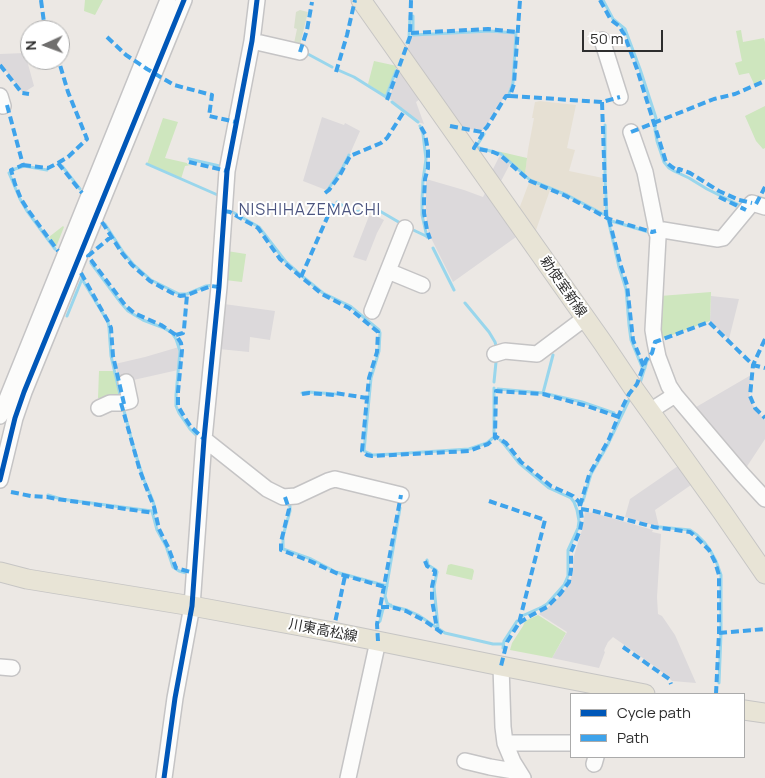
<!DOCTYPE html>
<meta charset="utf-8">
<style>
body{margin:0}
#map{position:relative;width:765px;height:778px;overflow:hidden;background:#ece8e4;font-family:Manrope,sans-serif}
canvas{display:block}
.legend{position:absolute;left:570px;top:693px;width:175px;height:65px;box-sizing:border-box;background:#fff;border:1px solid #ababab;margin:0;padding:6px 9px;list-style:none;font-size:15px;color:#2e2e2e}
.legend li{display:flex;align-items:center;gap:10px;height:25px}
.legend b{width:25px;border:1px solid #ababab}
.north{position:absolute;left:20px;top:20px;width:50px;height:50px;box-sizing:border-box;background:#fff;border:1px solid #ababab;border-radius:50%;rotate:268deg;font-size:14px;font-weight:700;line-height:20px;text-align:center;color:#2e2e2e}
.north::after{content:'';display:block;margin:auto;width:18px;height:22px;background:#706f6e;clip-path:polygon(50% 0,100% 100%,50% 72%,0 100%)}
.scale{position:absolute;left:582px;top:30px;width:81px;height:22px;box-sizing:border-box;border:2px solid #2e2e2e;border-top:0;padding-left:6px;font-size:15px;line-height:18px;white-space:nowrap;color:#2e2e2e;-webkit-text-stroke:4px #fff;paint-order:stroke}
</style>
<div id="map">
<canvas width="765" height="778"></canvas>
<ul class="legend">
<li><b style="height:6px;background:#0057b8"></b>Cycle path</li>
<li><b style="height:6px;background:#3ea3eb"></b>Path</li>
</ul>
<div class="north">N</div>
<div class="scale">50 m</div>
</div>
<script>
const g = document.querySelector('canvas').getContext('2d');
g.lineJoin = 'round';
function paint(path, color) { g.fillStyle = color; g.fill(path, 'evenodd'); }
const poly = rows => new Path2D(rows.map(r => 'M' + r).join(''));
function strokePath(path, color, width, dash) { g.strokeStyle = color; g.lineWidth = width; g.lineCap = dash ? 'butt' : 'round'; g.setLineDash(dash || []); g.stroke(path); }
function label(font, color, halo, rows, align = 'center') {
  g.font = font + ' Manrope,"Noto Sans JP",sans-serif'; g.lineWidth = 4; g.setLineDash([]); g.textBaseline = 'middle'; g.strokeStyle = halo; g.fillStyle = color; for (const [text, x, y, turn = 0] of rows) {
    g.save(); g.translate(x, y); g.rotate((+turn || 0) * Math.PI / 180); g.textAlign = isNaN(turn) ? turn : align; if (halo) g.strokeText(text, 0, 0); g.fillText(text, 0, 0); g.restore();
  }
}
paint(poly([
 [490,31,516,33,512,83,509,93,505,96,486,126,483,130,480,131,460,127,407,50,411,35],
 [25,53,34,86,23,93,7,72,0,65,0,54],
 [399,69,420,99,416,102,424,124,418,122,389,98],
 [322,117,344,125,345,123,360,131,349,156,348,155,343,166,326,190,303,181],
 [500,155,510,164,500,183,492,171],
 [426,179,464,190,483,197,485,193,516,237,453,282,431,238,428,230,426,213],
 [369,216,376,216,384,220,377,233,366,261,353,257],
 [711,296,739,299,729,339,710,321],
 [224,304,275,311,270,340,250,337,249,352,219,349],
 [179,347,179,351,178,370,120,383,115,364,145,357],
 [751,375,749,397,754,407,765,420,765,439,744,471,691,410],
 [678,466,691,485,655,510,659,527,625,517,630,499],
 [585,512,594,513,653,530,652,532,661,534,657,597,658,614,662,616,675,635,696,683,672,681,670,679,657,668,613,637,608,642,605,648,604,651,605,652,599,668,552,658,567,632,539,614,552,604,561,595,570,582,573,570,573,559,582,530]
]), '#dcd9db');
paint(poly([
 [540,101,576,105,567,148,575,150,569,171,603,178,605,214,563,193,556,190,550,190,535,233,519,209,530,180,525,174,528,150,534,118,532,118,535,102]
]), '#e6e0d3');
paint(poly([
 [85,0,103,0,95,15,84,11],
 [741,30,743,42,764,38,765,42,765,79,754,84,749,73,739,75,735,63,742,61,736,31],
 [374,61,397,66,385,96,368,84],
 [765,106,765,148,763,149,756,141,745,116],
 [163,118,178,122,165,158,187,163,187,164,191,165,185,166,181,179,147,164],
 [497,151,527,158,525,174,502,154],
 [63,226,64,227,56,247,49,237],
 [227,251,246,254,242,282,225,280],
 [711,292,710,321,659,340,660,296],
 [99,371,114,371,120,398,98,398],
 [451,564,473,569,474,571,472,580,446,574,448,565],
 [538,615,566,633,552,658,510,650,512,643,523,626,525,621]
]), '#cee6be');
paint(poly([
 [300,10,308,12,299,49,293,48,297,29,294,28,296,12]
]), '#d8e0cc');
strokePath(poly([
 [603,0,613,19,625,29,640,69,656,118,655,130,657,141,664,162,669,168,674,171,689,178,707,189,743,207],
 [413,16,413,35,490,31,516,33,513,83,509,94],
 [407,43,409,37,410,16],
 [306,53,332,67],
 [338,70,354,77,386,97],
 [386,97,396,71],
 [392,102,418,122],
 [605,125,605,179,607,215,619,267,626,289,629,325,631,340,642,367,645,368],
 [420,126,423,134,426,159,423,180,422,200,422,215,427,237],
 [484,134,476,147,501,154,530,180,567,195,603,214,607,215],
 [189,159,224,167],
 [147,164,220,196],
 [62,166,80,189],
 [47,170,24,166,15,169,9,173,20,199,27,211,55,249],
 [327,191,343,167,349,155],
 [337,202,353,212,370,210,378,210,402,224],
 [229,210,259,227,286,262,302,276,323,293,350,306,379,330,380,333,379,351,371,378,364,451,373,455,393,454,469,449,487,443,494,437,494,388],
 [608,220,652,233],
 [105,224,123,252,133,264,151,280,179,294,187,294,206,286,215,285],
 [409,228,426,236],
 [433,248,454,290],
 [91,263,121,303,128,311,143,320,164,328,172,333,176,339,180,351,176,395,176,406,179,413,190,429,199,438],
 [82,279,108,322,109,328,111,356,121,399],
 [465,303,489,332,495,342,497,349],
 [67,316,82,279],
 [494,382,496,362],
 [640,383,647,361,649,359,654,358],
 [498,389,543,393,582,402,614,413],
 [302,393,309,392,335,394],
 [543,393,553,355],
 [123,407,134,449,144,480,153,501,156,513,153,514],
 [500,440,504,444,519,463,549,488,571,498,574,502,577,510,579,521,578,528,568,550,568,576,564,585,547,604,542,607,522,616],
 [48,495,61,499,152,511,157,530,166,546,173,567,179,571,190,574],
 [583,501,591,474,607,446,630,398],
 [286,503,290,506,290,511,283,536,283,549,311,559,336,572,387,586],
 [400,508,385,596,387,603,391,606,407,610,418,615,445,633,493,644,503,644],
 [660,527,690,530,697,535,704,542,710,550,716,561,721,575,721,634,719,683],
 [427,560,428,565,436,570,437,572,434,587,438,627],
 [378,623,380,621,383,609,388,605,391,605],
 [503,648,504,641,517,621]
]), '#99d6ec', 3);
const minor = poly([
 [602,40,620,97],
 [252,41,287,49,300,52],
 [0,96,3,106],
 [631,132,645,172,658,237,653,330,655,342,658,357,669,386,675,395,742,474,765,499],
 [656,231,663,230,718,239,723,238,752,203,765,207],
 [388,271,422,285],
 [372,311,405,228],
 [495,354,505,351,537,354,585,318],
 [99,408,110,403,121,403,130,401,126,382],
 [650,411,675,395],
 [0,416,168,0],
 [204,439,267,489,283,497,296,496,328,481,335,479,401,495],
 [0,480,15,418,24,392,184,0],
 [501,666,503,727,505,743,513,762,523,778],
 [0,667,12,668],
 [505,743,571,743],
 [465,761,490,767,519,772],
 [594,764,596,757],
 [164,778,175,698,192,606,204,439,219,287,227,171,252,41,257,0],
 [348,778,378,641]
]);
const major = poly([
 [361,0,603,343,634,389,723,513,765,574],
 [0,572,27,579,192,606,333,632,501,666,645,694],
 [744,710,765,713]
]);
strokePath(minor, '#c5c4c5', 18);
strokePath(major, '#c6c5c4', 21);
strokePath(minor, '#fcfcfb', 15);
strokePath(major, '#e8e4d6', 19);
strokePath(poly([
 [41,0,45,30],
 [600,0,611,20,619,26,624,34,637,69,666,162,672,167,677,170,679,169],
 [411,33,488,29,517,32],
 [107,37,126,55,147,69,174,85,212,95,209,116,236,122],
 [300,52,307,30,312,2],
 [50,60,54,70],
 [0,65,22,93,29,94],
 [336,72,347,35,355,0],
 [510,96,602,102,620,97],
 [387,100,410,37,411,0],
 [602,102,606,216],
 [7,105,23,165,11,170,15,184,21,199,28,210,58,251],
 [450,126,482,132,487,127,506,96,510,96,514,84,520,0],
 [421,127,425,134,428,151,428,168,425,179,424,200,424,213,427,230,430,239],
 [482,132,482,135,474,148,493,152,500,155,530,181,566,196,609,219,652,232,656,231],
 [631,132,714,99,735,94,765,81],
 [189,162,227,171],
 [58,163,82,193],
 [23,165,48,168,58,163,68,157,87,139,68,92,60,65],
 [678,173,679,169,690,173,719,191,739,200,752,203],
 [325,193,329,190,340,175,350,156,381,143,387,138,403,113],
 [719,197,746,210],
 [756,204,765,187],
 [224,211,230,212,258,228,280,259,301,277,322,294,349,308,378,332,377,352,369,378,367,398,362,451,367,455,372,456,469,451,488,444,495,438,495,436],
 [609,219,620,263,627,285,633,340,643,365,644,366],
 [102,222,122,253,132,265,150,281,172,293,180,296,187,295,211,286,219,287],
 [112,236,88,256,125,305,134,313,161,325,176,335,181,343,182,350,178,392,178,406,185,418,191,427,204,439],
 [81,273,109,323,111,328,113,356,125,408],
 [301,277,334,202],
 [176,335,183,333,184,329,187,295],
 [765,339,753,365,750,396,755,408,765,418],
 [302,394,309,393,334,395,335,393,367,398],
 [121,403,140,471,154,507,159,529,168,547,176,568,194,573],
 [11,492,31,496,47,497,57,499,154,513],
 [285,497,289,509,281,542,281,550,310,561,336,573,385,587],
 [489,501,545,520,519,623,507,642,501,666],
 [580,506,579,502,573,496,551,486,521,462,506,443,495,436,496,391,543,394,587,406,619,417],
 [581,509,594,511,654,527,690,532,695,536,709,550,715,562,719,575,719,633,716,694],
 [425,561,427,566,435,571,435,573,432,587,432,600,437,629],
 [381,607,391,607,406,611,425,621,445,635],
 [519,623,530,616,547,607,560,594,569,582,571,570,571,552,580,530,582,520,580,506,589,475,609,439,621,410,629,394,637,384,646,360,652,353,655,342,709,322,753,365,765,368],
 [333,632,345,576],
 [719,633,765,629],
 [378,641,377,624,401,495],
 [623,647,669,679,671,684]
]), '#3ea3eb', 4, [8, 4]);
strokePath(poly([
 [0,480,15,418,24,392,184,0],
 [164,778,175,698,192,606,204,439,219,287,227,171,252,41,257,0]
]), '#0057b8', 5);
label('14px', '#2e2e2e', '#fff', [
 ["勅使室新線",563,287,55],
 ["川東高松線",323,631,11]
]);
g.letterSpacing = '1px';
label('16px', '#4d5680', '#fff', [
 ["NISHIHAZEMACHI",310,211]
]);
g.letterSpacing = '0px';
</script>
